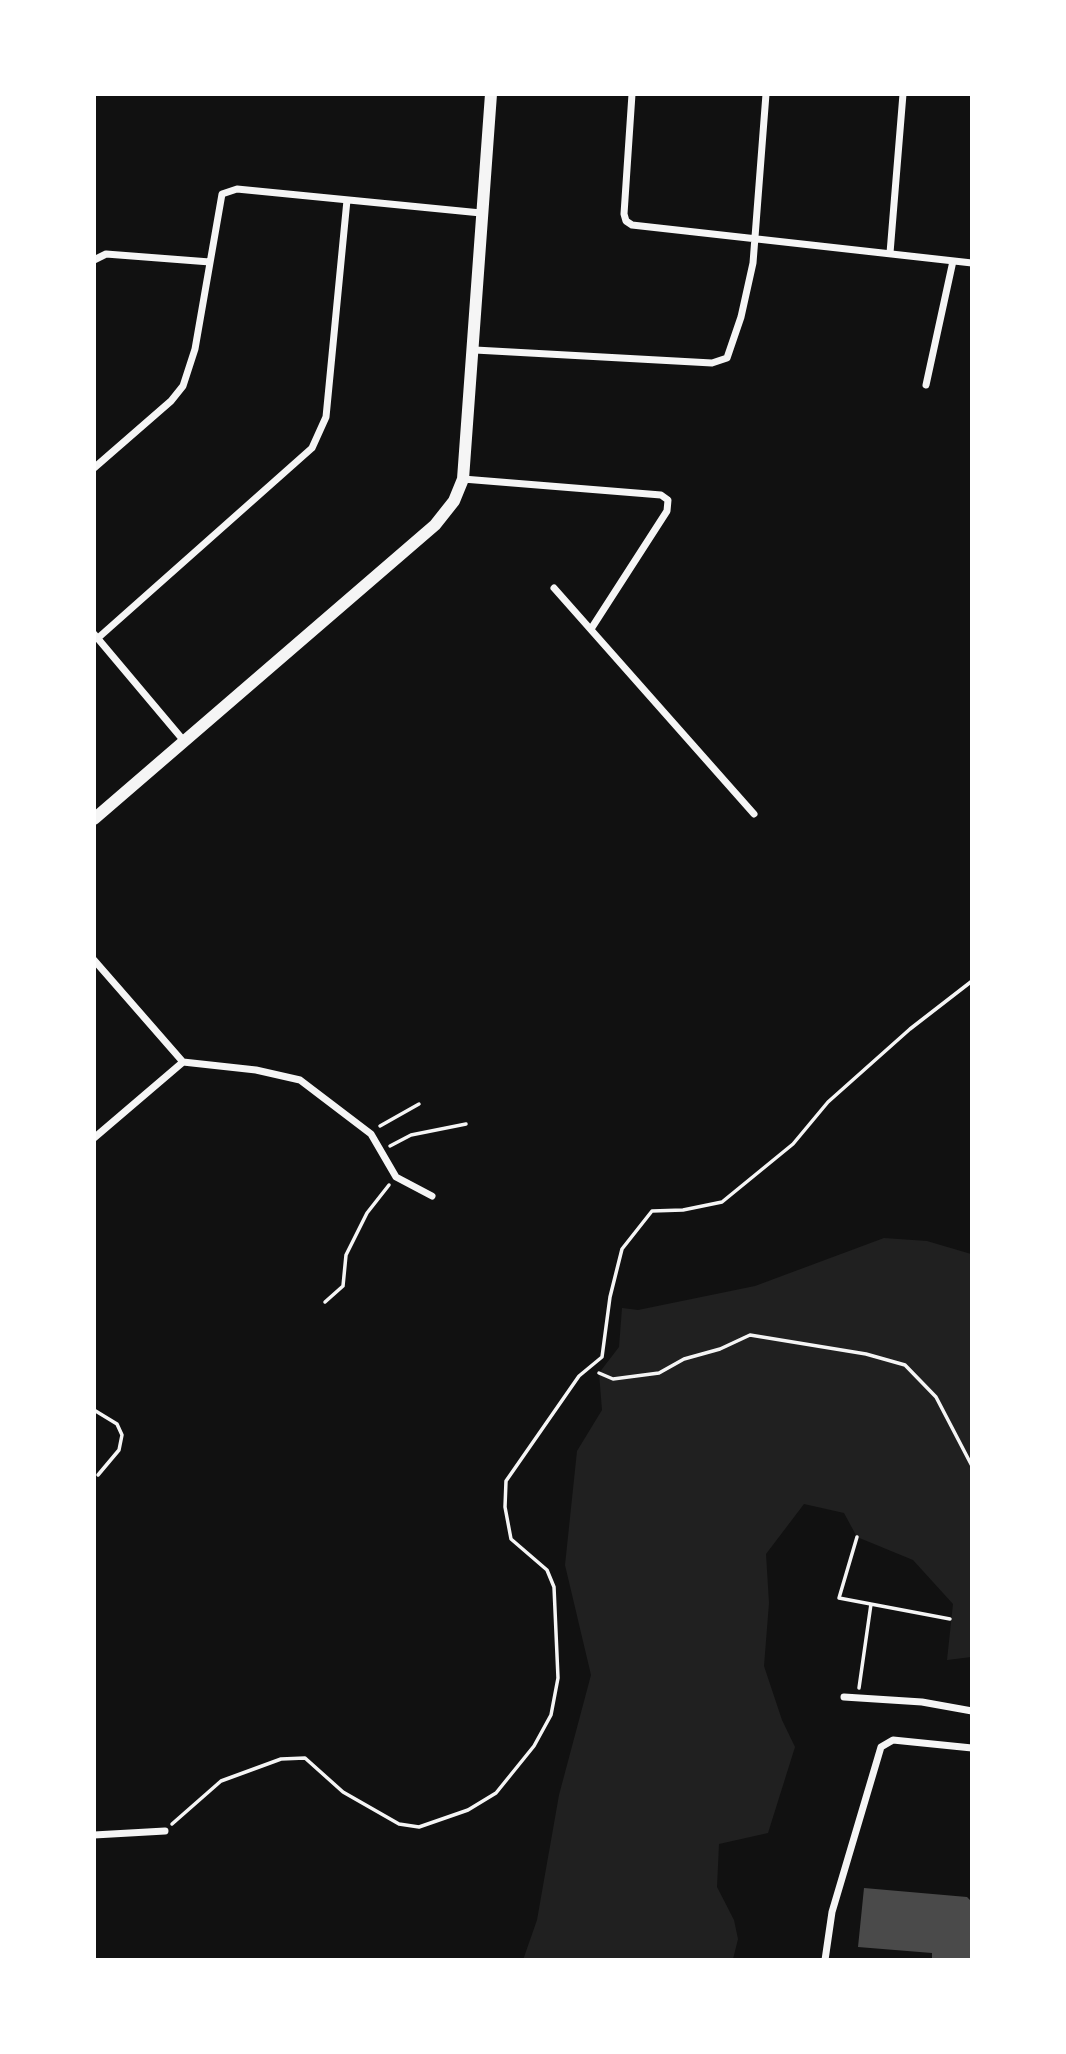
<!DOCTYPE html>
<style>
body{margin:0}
#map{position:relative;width:1066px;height:2054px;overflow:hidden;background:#111;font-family:Signika,sans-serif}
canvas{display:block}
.frame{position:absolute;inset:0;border:96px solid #fff;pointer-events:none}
</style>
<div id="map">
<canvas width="1066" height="2054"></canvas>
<div class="frame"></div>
</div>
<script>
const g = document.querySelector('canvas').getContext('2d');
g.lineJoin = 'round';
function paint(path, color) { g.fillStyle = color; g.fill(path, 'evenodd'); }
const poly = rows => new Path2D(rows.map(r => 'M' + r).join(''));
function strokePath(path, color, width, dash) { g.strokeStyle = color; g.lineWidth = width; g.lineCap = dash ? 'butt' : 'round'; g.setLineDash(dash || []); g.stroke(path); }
paint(poly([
 [884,1238,927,1241,971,1254,971,1657,947,1660,953,1604,913,1560,857,1537,844,1513,804,1504,766,1554,769,1603,764,1666,782,1720,795,1747,768,1833,719,1844,717,1887,734,1920,738,1939,733,1959,523,1960,537,1920,559,1795,591,1675,565,1565,577,1451,602,1410,599,1373,619,1347,622,1308,638,1310,755,1286]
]), '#202020');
paint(poly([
 [864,1888,967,1897,972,1902,972,1960,932,1960,932,1953,858,1947]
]), '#4a4a4a');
strokePath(poly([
 [380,1126,419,1104],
 [390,1146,411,1135,466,1124],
 [325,1302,343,1286,346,1255,367,1213,389,1185],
 [599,1373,613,1379,659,1373,684,1359,720,1349,750,1335,866,1354,905,1365,936,1397,972,1466],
 [94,1410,117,1424,122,1435,119,1450,98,1475],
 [857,1537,839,1598,950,1619],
 [859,1688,871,1604],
 [172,1824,221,1781,281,1759,305,1758,343,1792,399,1824,419,1827,468,1810,496,1793,534,1746,551,1715,558,1678,554,1587,547,1570,511,1539,505,1507,506,1481,579,1376,602,1357,610,1297,622,1249,652,1211,683,1210,722,1202,793,1144,828,1102,910,1029,972,981]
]), '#f5f5f5', 3.5);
strokePath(poly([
 [632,94,624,214,626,221,632,225,972,263],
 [890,253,903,94],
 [94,260,106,254,210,262],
 [475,350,712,363,727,358,741,317,753,263,766,94],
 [926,385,953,261],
 [94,468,171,401,183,386,195,349,222,194,237,189,481,213],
 [463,479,661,495,668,500,667,511,591,629],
 [554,588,754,814],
 [94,634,184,741],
 [98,638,312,448,326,417,347,200],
 [94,960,183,1062,94,1138],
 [183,1062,256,1070,300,1080,371,1134,396,1177,432,1196],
 [844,1697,922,1702,972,1711],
 [94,1835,165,1831],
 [825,1960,832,1912,881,1747,893,1740,972,1748]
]), '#f5f5f5', 7);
strokePath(poly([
 [94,819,435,525,454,501,463,479,491,94]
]), '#f5f5f5', 12);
</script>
